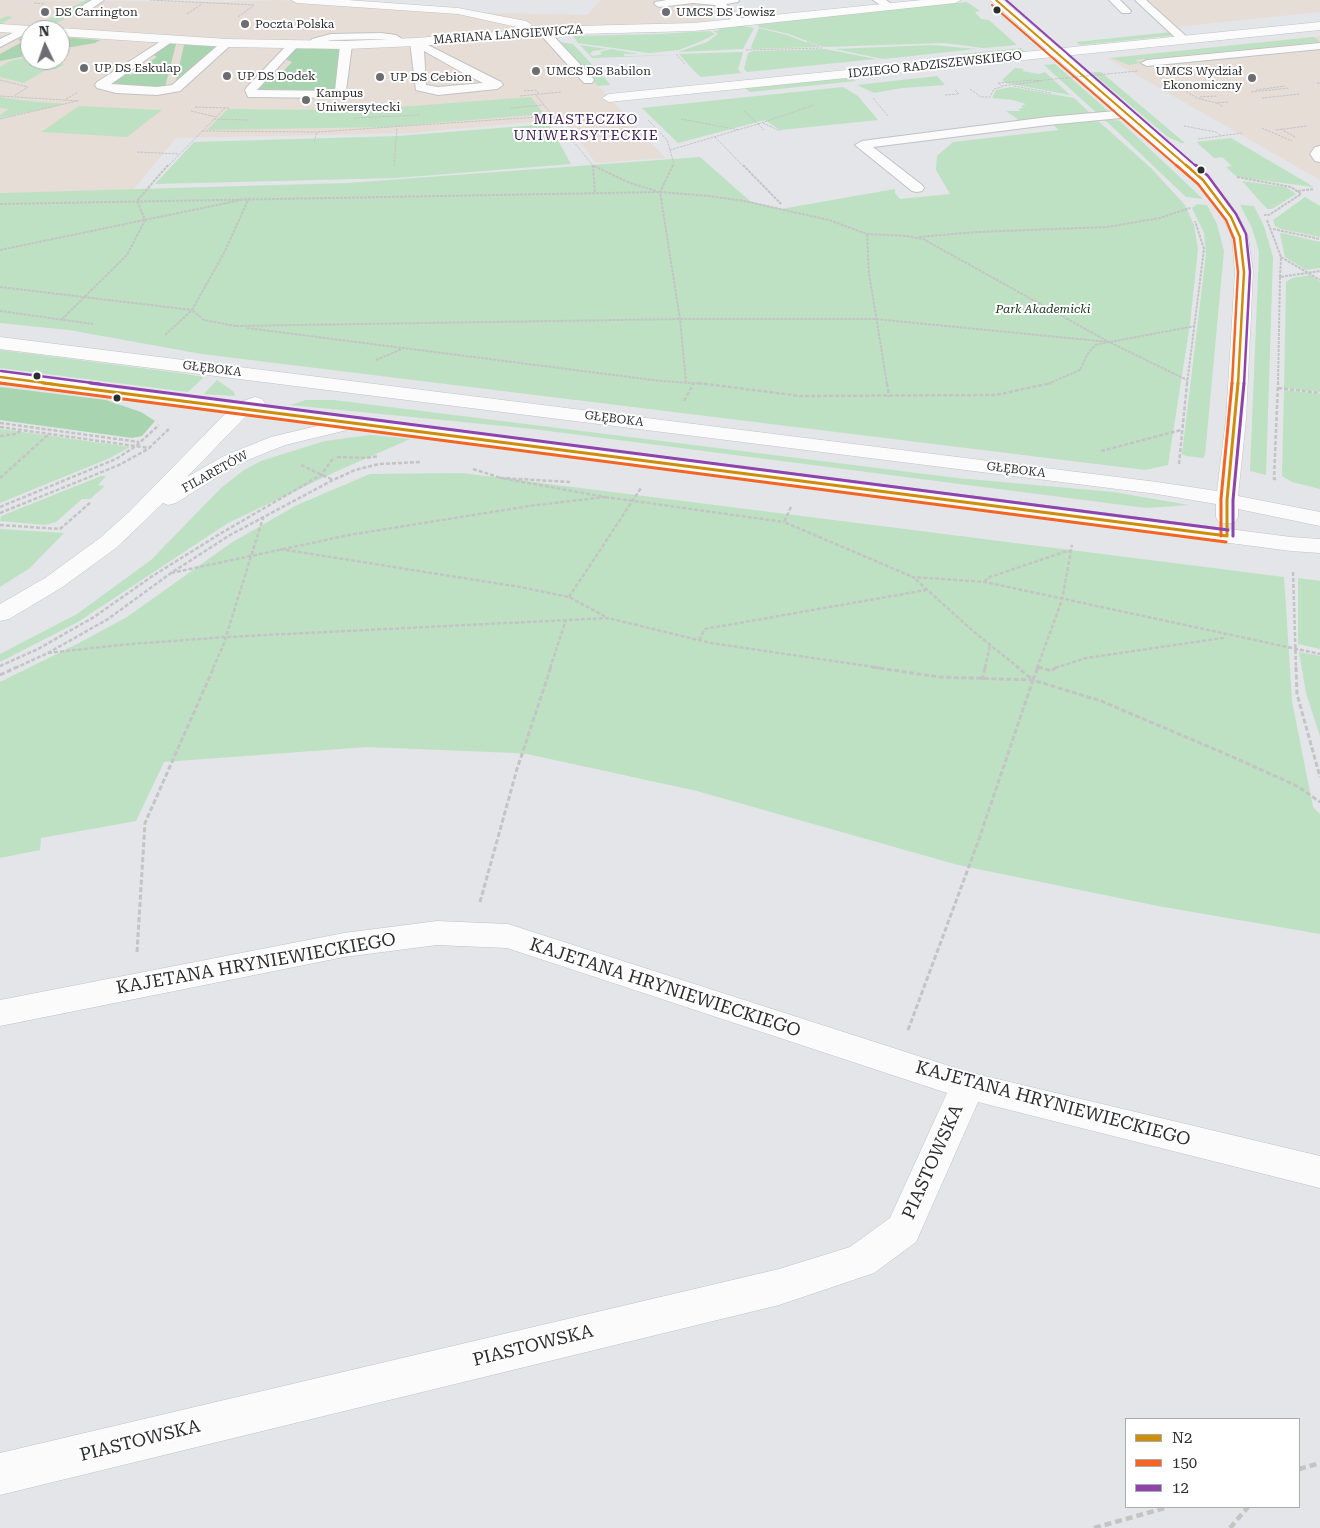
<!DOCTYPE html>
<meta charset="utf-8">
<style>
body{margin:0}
#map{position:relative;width:1320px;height:1528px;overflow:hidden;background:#e3e5e8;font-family:"Roboto Serif",serif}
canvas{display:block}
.legend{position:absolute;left:1125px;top:1418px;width:175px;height:90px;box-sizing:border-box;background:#fff;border:1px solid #ababac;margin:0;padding:6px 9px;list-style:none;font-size:15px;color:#2c2d2f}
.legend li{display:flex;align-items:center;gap:10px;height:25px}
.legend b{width:25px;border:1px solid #ababac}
.north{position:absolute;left:20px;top:20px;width:50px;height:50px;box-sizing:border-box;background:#fff;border:1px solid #ababac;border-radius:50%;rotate:357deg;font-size:14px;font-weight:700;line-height:20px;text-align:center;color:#2c2d2f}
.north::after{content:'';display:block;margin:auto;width:18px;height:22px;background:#6c6d70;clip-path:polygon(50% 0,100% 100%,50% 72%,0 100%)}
</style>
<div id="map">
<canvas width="1320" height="1528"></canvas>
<ul class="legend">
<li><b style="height:6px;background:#ce8e09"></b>N2</li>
<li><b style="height:6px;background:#f26522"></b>150</li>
<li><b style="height:6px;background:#8e44ad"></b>12</li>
</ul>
<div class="north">N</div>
</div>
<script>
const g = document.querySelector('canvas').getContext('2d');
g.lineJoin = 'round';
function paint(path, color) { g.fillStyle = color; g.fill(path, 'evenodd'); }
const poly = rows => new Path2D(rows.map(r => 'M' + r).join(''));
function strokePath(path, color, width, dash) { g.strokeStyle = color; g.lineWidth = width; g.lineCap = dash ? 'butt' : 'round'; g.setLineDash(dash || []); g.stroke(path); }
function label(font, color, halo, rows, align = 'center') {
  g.font = font + ' "Roboto Serif",serif'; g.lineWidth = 4; g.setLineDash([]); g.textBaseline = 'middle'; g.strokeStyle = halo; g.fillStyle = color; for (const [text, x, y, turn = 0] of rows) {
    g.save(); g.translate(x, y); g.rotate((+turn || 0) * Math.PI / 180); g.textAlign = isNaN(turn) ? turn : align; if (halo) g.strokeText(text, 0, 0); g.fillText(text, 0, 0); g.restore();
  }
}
paint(poly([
 [0,0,225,2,279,0,456,12,587,15,601,0,718,0,710,21,686,24,548,28,594,81,665,158,596,163,562,119,410,133,176,138,133,190,0,193],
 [30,30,60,30,60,60,30,60],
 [1136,0,1320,0,1320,12,1164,28],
 [1320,36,1320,180,1107,58]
]), '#e6ddd6');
paint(poly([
 [86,0,96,0,52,26,42,28,0,26,0,19,7,16,13,17,2,23,4,23,2,26,34,27,41,25,51,19,48,19],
 [967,2,980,11,975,12,981,19,989,20,1017,45,984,48,944,43,823,47,789,34,758,27,760,22],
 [739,25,754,28,743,49,678,52,707,42,718,34,713,31,720,30,717,28],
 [759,28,787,35,818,47,752,49,751,47],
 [710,31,715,34,702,41,679,50,649,53,578,43,573,36,659,34],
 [1171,32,1172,34,1169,36,1080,45,1076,42],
 [1314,37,1320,42,1135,60,1140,63,1129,65,1111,58],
 [559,42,573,44,610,84,609,85,598,86],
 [580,45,607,49,592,51,593,52,590,53,592,56,599,55,602,54,600,52,611,49,638,54,624,54,624,56,676,55,592,58],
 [932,45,976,49,883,59,835,49],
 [1021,48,1025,53,969,58,962,54],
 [825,49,876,59,747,72,744,69,748,53,753,51],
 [741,52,743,53,738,69,741,73,701,77,696,73,679,54],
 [30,57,30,60,56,60,53,63,65,64,56,69,42,72,24,83,0,77,0,67,10,61],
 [1055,64,1107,110,1106,112,1099,115,1044,65],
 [1015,68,1024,69,1022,71,1039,74,1045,72,1070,95,1006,83,1002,80],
 [1091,72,1101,72,1185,143,1181,143,1168,137],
 [937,76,945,85,902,88,874,93,857,85],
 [850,77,856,81,750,92,745,88],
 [843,87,858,96,878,120,780,130,765,120,678,143,642,108],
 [1011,87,1074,98,1090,113,1020,121,1006,111,1021,111,1018,109,1023,108,1021,106,1026,104,1013,100,992,98,996,90],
 [0,97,27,101,65,104,0,118,0,115,9,109,0,108],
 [531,97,544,114,387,127,207,130,228,109,334,110,412,106],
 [79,106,162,110,127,137,41,132],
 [1103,118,1120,121,1203,199,1186,197],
 [1096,119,1151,168,1185,205,1194,225,1198,249,1190,324,1168,465,1145,470,202,354,69,330,0,323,0,193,347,183,700,157,750,201,781,209,895,189,895,193,900,199,950,194,936,170,937,156,953,142,1059,130,1051,123],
 [549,124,571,164,397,178,155,184,194,142,398,136],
 [1231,138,1314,187,1237,177,1226,167,1232,166,1222,157,1214,158,1196,142],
 [1242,181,1286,187,1296,194,1272,209,1267,209],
 [1305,197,1320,206,1320,237,1281,229,1275,226,1273,220],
 [1197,204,1207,205,1217,224,1224,251,1205,455,1203,458,1186,456,1182,454,1206,254,1204,233,1192,208],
 [1240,205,1254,206,1264,226,1273,257,1266,475,1250,471,1259,251,1252,228],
 [1282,233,1320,242,1320,268,1306,270,1285,257,1280,234],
 [1310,275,1320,282,1320,392,1284,388,1286,282,1292,278],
 [0,350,180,373,204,377,188,392,0,368],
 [217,380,234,392,235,396,204,394],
 [1284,390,1320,394,1320,489,1292,482,1282,476],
 [306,400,334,400,957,478,1113,492,1189,505,1146,508,533,429,290,405],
 [0,429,37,434,130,447,110,458,0,503],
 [370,435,410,439,335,472,228,523,78,622,0,662,0,654,77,614,151,560,221,488,244,470,261,461,325,441],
 [462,473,1284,577,1292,701,1313,807,1320,814,1320,934,1158,906,958,865,697,791,527,754,515,753,367,747,164,762,136,821,41,838,40,850,0,858,0,682,79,643,127,617,231,543,297,505,370,474],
 [101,476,106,476,98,485,105,486,90,499,82,499,56,522,45,525,0,521,1,516],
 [0,529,64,533,30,568,0,587],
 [1298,578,1320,581,1320,649,1298,644],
 [1299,652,1320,656,1320,736,1306,693]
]), '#bee1c3');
paint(poly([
 [27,35,30,36,30,55,0,61,0,54,24,41,18,40],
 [60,37,100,40,95,43,60,49],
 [167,43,176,44,165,87,156,88,111,84,126,73,131,75,157,57,152,54],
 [184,45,217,46,175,85],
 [296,49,340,49,336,94,256,91,267,79,274,81,292,62,286,59],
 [0,387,106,400,141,412,155,421,142,436,132,438,0,420]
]), '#a8d4af');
const lane = poly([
 [92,0,104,0,91,9,83,9,82,7,83,5,92,0],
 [667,0,739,0,738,2,726,4,745,22,740,25,736,24,715,5,693,3,659,7,654,4,655,2,667,0],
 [873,0,886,0,894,6,893,8,885,8,873,0],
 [1109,0,1120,0,1131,11,1130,13,1122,13,1109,0],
 [1135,0,1146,0,1187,37,1189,39,1187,41,1179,41,1135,0],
 [25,27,29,28,30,30,29,32,0,47,0,39,25,27],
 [544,29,548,30,592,77,594,80,592,83,584,83,540,34,539,32,540,30,544,29],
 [381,33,396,35,408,43,402,46,389,40,381,39,331,40,320,43,318,47,314,48,308,45,312,39,331,34,381,33],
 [169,36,173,37,175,39,173,41,111,84,157,87,172,85,223,41,227,40,233,43,180,91,157,95,116,93,97,88,95,85,97,82,169,36],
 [416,39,501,82,503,85,497,89,438,95,416,90,410,42,416,39],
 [424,51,465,74,483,83,438,87,426,85,424,51],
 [294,41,298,42,300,44,298,46,257,90,335,91,340,45,346,42,352,45,345,98,248,97,245,90,247,87,290,42,294,41],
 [1320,43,1320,49,1147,66,1141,63,1147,60,1320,43],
 [1127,110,1131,111,1133,114,1131,117,1048,125,873,147,922,185,924,188,922,191,917,192,912,191,855,145,862,141,1048,117,1127,110],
 [1320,146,1320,162,1315,161,1310,154,1315,147,1320,146]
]);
const street = poly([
 [291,0,347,0,458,8,526,21,532,25,526,29,458,14,297,3,291,0],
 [922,0,961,0,955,3,694,31,577,34,416,46,346,49,227,47,60,36,60,30,55,30,60,28,227,39,346,41,416,38,577,26,694,23,922,0],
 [1320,22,1320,30,609,102,602,98,609,94,1320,22],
 [0,24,30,26,36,30,30,30,30,34,0,32,0,24],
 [437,921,508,924,968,1072,1320,1156,1320,1188,978,1102,916,1242,874,1273,779,1305,0,1495,0,1453,779,1269,850,1247,890,1218,947,1093,507,948,437,945,344,957,0,1026,0,1000,344,933,437,921]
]);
const secondary = poly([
 [990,0,1003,0,1208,177,1239,217,1248,237,1253,272,1246,419,1238,496,1320,512,1320,526,1238,509,1238,517,1235,522,1227,524,1219,522,1216,517,1216,504,1157,494,0,349,0,337,1157,482,1217,491,1226,419,1235,272,1232,237,1223,218,1198,183,990,0],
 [0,371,240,402,255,397,262,399,265,403,264,405,1291,537,1320,539,1320,553,1291,551,349,428,347,430,285,445,238,464,176,503,168,505,163,503,116,548,61,588,9,619,0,621,0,604,45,578,100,538,129,512,227,412,0,383,0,371],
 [247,415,321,425,271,437,224,456,187,477,247,415]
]);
strokePath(lane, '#c1c2c4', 2);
strokePath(street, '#c1c2c4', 1);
strokePath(secondary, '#c1c2c4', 1);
strokePath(poly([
 [150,0,254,5],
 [34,3,45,4],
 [187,14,202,4],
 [238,17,253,6],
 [807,42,820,47],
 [746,50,822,48],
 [676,54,685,64],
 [0,80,28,87,14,96],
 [1317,83,1320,83],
 [1014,86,1051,93],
 [1177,86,1197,98,1216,103,1228,102],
 [970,89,981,97,990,97,994,89,1002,87],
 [1256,90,1285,86],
 [524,91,536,90,539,94],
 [1251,92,1289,88],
 [536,95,594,167],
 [945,95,959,94,954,89],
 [0,96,79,101],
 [520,96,561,92],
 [1200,97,1217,96],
 [873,98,888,116],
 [1262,98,1300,94],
 [66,99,78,92],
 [1217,103,1223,107],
 [195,107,229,108],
 [363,107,399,105],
 [511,108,543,105],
 [191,111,216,117],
 [354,118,420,115],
 [0,119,77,101],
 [214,119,248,120],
 [681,119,739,130],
 [648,120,667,140,674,164,673,167],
 [763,123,780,131],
 [758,124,814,105],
 [758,124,764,130],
 [1184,126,1216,132,1221,136],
 [1262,128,1292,141],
 [1281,129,1295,137],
 [1276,130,1307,126],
 [202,131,317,132,552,116],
 [715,137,744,167],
 [1198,139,1242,133],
 [314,142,317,132],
 [670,150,758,124,744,111],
 [137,152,179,154],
 [394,166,397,128],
 [167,167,225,108]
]), '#c4c4c5', 1, [2.5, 1]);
strokePath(poly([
 [593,165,595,193],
 [673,165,660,192,680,319,686,382],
 [743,165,781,204],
 [594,166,630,183,656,191],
 [1237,177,1291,187,1301,194,1269,215,1264,215],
 [1298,191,1314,189],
 [0,204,660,192,709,196,744,201,829,220,867,234,907,236,923,239,1109,342,875,319,680,319,234,326],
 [1267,220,1281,257],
 [1273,229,1320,239],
 [867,234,869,273,887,384],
 [919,237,976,232,1107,227,1160,218,1190,208],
 [0,250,241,200],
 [1280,277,1281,257,1320,280],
 [0,287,192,310],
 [0,311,93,324],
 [62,319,127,255,145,220,137,201,168,165],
 [236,326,204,320,192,310,225,251,249,198],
 [247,328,661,381,708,384],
 [165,335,191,311],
 [1110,342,1195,326],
 [376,360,402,349],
 [693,384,694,382],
 [1048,384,1080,370,1087,355,1095,345,1109,342,1187,380],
 [1187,384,1204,249,1195,221],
 [1278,384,1280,277,1320,271]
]), '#c4c4c5', 2, [3, 1]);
strokePath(poly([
 [698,383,800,396,996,395,1051,383],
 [887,383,889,397],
 [1278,388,1320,393],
 [684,401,694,383],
 [0,423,139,442],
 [0,427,149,448,170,428],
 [0,436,16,434,21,430],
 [1101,451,1181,430],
 [337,457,367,458,378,456],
 [1179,464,1187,383],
 [301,465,333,480],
 [473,469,501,478],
 [0,478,49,434],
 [1276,479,1274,479,1278,383],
 [605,497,784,522],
 [0,507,116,459,136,446,159,425],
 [791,507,784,522,913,577],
 [0,513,119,465,148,449],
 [0,525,60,529,91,502],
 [280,549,520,587,569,597,608,618],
 [1293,572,1296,668],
 [171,573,349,535,529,506,605,497,501,478,570,482],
 [985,582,987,578,1067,551,1072,551],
 [569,597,641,488],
 [699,640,705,629,926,590],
 [48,653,119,645,226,637,608,618,711,643,881,668],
 [0,666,38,649,94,617,151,577,218,535,321,475,334,457],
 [1038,667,1043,668],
 [15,668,48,653,108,619,171,573,230,535,333,480,355,470,379,464,420,462],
 [213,668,223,646,263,518],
 [550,668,566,620],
 [985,668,990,645],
 [1019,668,973,631,913,577,985,582,1320,654],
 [1037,668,1062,600,1072,545],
 [1055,668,1086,658,1223,638,1225,633]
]), '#c4c4c5', 2.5, [4, 2]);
strokePath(poly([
 [872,667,939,677,1033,680,1017,667],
 [1038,667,1052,671,1056,667],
 [1296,667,1297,694,1320,777],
 [0,675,17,667],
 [982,680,985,667],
 [1033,680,1038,667],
 [480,902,517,769,551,667],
 [137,952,145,823,214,667],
 [908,1030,978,842,1033,680,1101,701,1233,757,1297,786,1320,802]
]), '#c4c4c5', 3, [5, 2.5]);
strokePath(poly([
 [1299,1469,1320,1463],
 [1094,1528,1168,1507],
 [1230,1528,1248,1507]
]), '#c4c4c5', 4.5, [7, 4]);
paint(lane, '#fbfbfc');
paint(street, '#fbfbfc');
paint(secondary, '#fbfbfc');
strokePath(poly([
 [1033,80,1041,81,1002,86,998,83,1033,80],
 [1034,81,1138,71]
]), '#c4c4c5', 1, [2.5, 1]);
strokePath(poly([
 [996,0,1188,167]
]), '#ce8e09', 2);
strokePath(poly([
 [1186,165,1203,180,1231,217,1240,237,1244,272,1238,384],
 [0,377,53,384]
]), '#ce8e09', 2.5);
strokePath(poly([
 [43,383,1227,536],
 [1227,536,1227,500,1238,383]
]), '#ce8e09', 3);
strokePath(poly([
 [992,5,1178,167]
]), '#f26522', 2);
strokePath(poly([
 [1176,165,1198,184,1226,220,1234,239,1238,272,1232,384],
 [0,383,6,384]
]), '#f26522', 2.5);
strokePath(poly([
 [0,383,1226,542],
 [1221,536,1221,499,1232,383]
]), '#f26522', 3);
strokePath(poly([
 [1006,0,1197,167]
]), '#8e44ad', 2);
strokePath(poly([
 [1196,165,1208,176,1236,214,1246,234,1250,272,1244,384],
 [1,371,100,384]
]), '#8e44ad', 2.5);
strokePath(poly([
 [90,383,1228,530],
 [1233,536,1233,500,1244,383]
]), '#8e44ad', 3);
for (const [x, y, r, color] of [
 [997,10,4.5,"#2c2d2f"],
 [45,12,5,"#6c6d70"],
 [666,12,5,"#6c6d70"],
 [245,24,5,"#6c6d70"],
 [84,68,5,"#6c6d70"],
 [536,71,5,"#6c6d70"],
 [227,76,5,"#6c6d70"],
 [380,77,5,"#6c6d70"],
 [1252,78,5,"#6c6d70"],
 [306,100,5,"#6c6d70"],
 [1201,170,4.5,"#2c2d2f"],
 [37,376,4.5,"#2c2d2f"],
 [117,398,4.5,"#2c2d2f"]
]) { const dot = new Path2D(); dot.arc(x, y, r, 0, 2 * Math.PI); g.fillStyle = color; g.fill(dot); strokePath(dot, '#fff', 2); }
label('12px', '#2c2d2f', '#fff', [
 ["DS Carrington",55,12],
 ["UMCS DS Jowisz",676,12],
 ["Poczta Polska",255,24],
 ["UP DS Eskulap",94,68],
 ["UMCS DS Babilon",546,71],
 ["UMCS Wydział",1242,71,"right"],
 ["Ekonomiczny",1242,85,"right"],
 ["UP DS Dodek",237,76],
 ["UP DS Cebion",390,77],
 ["Kampus",316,93],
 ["Uniwersytecki",316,107]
], 'left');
label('12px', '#2c2d2f', '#fff', [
 ["MARIANA LANGIEWICZA",508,35,-4],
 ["IDZIEGO RADZISZEWSKIEGO",935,65,-6],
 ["GŁĘBOKA",212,369,7],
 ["GŁĘBOKA",614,419,7],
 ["GŁĘBOKA",1016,470,7],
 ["FILARETÓW",215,472,-29]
]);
label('italic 12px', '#133418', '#fff', [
 ["Park Akademicki",1043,309]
]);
g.letterSpacing = '1px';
label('14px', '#3a1950', '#fff', [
 ["MIASTECZKO",586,120],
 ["UNIWERSYTECKIE",586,136]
]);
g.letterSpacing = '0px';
label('18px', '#2c2d2f', '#fff', [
 ["KAJETANA HRYNIEWIECKIEGO",256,964,-10],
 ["KAJETANA HRYNIEWIECKIEGO",665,988,18],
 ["KAJETANA HRYNIEWIECKIEGO",1053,1104,15],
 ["PIASTOWSKA",933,1162,-66],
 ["PIASTOWSKA",533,1346,-14],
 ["PIASTOWSKA",140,1441,-14]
]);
</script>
